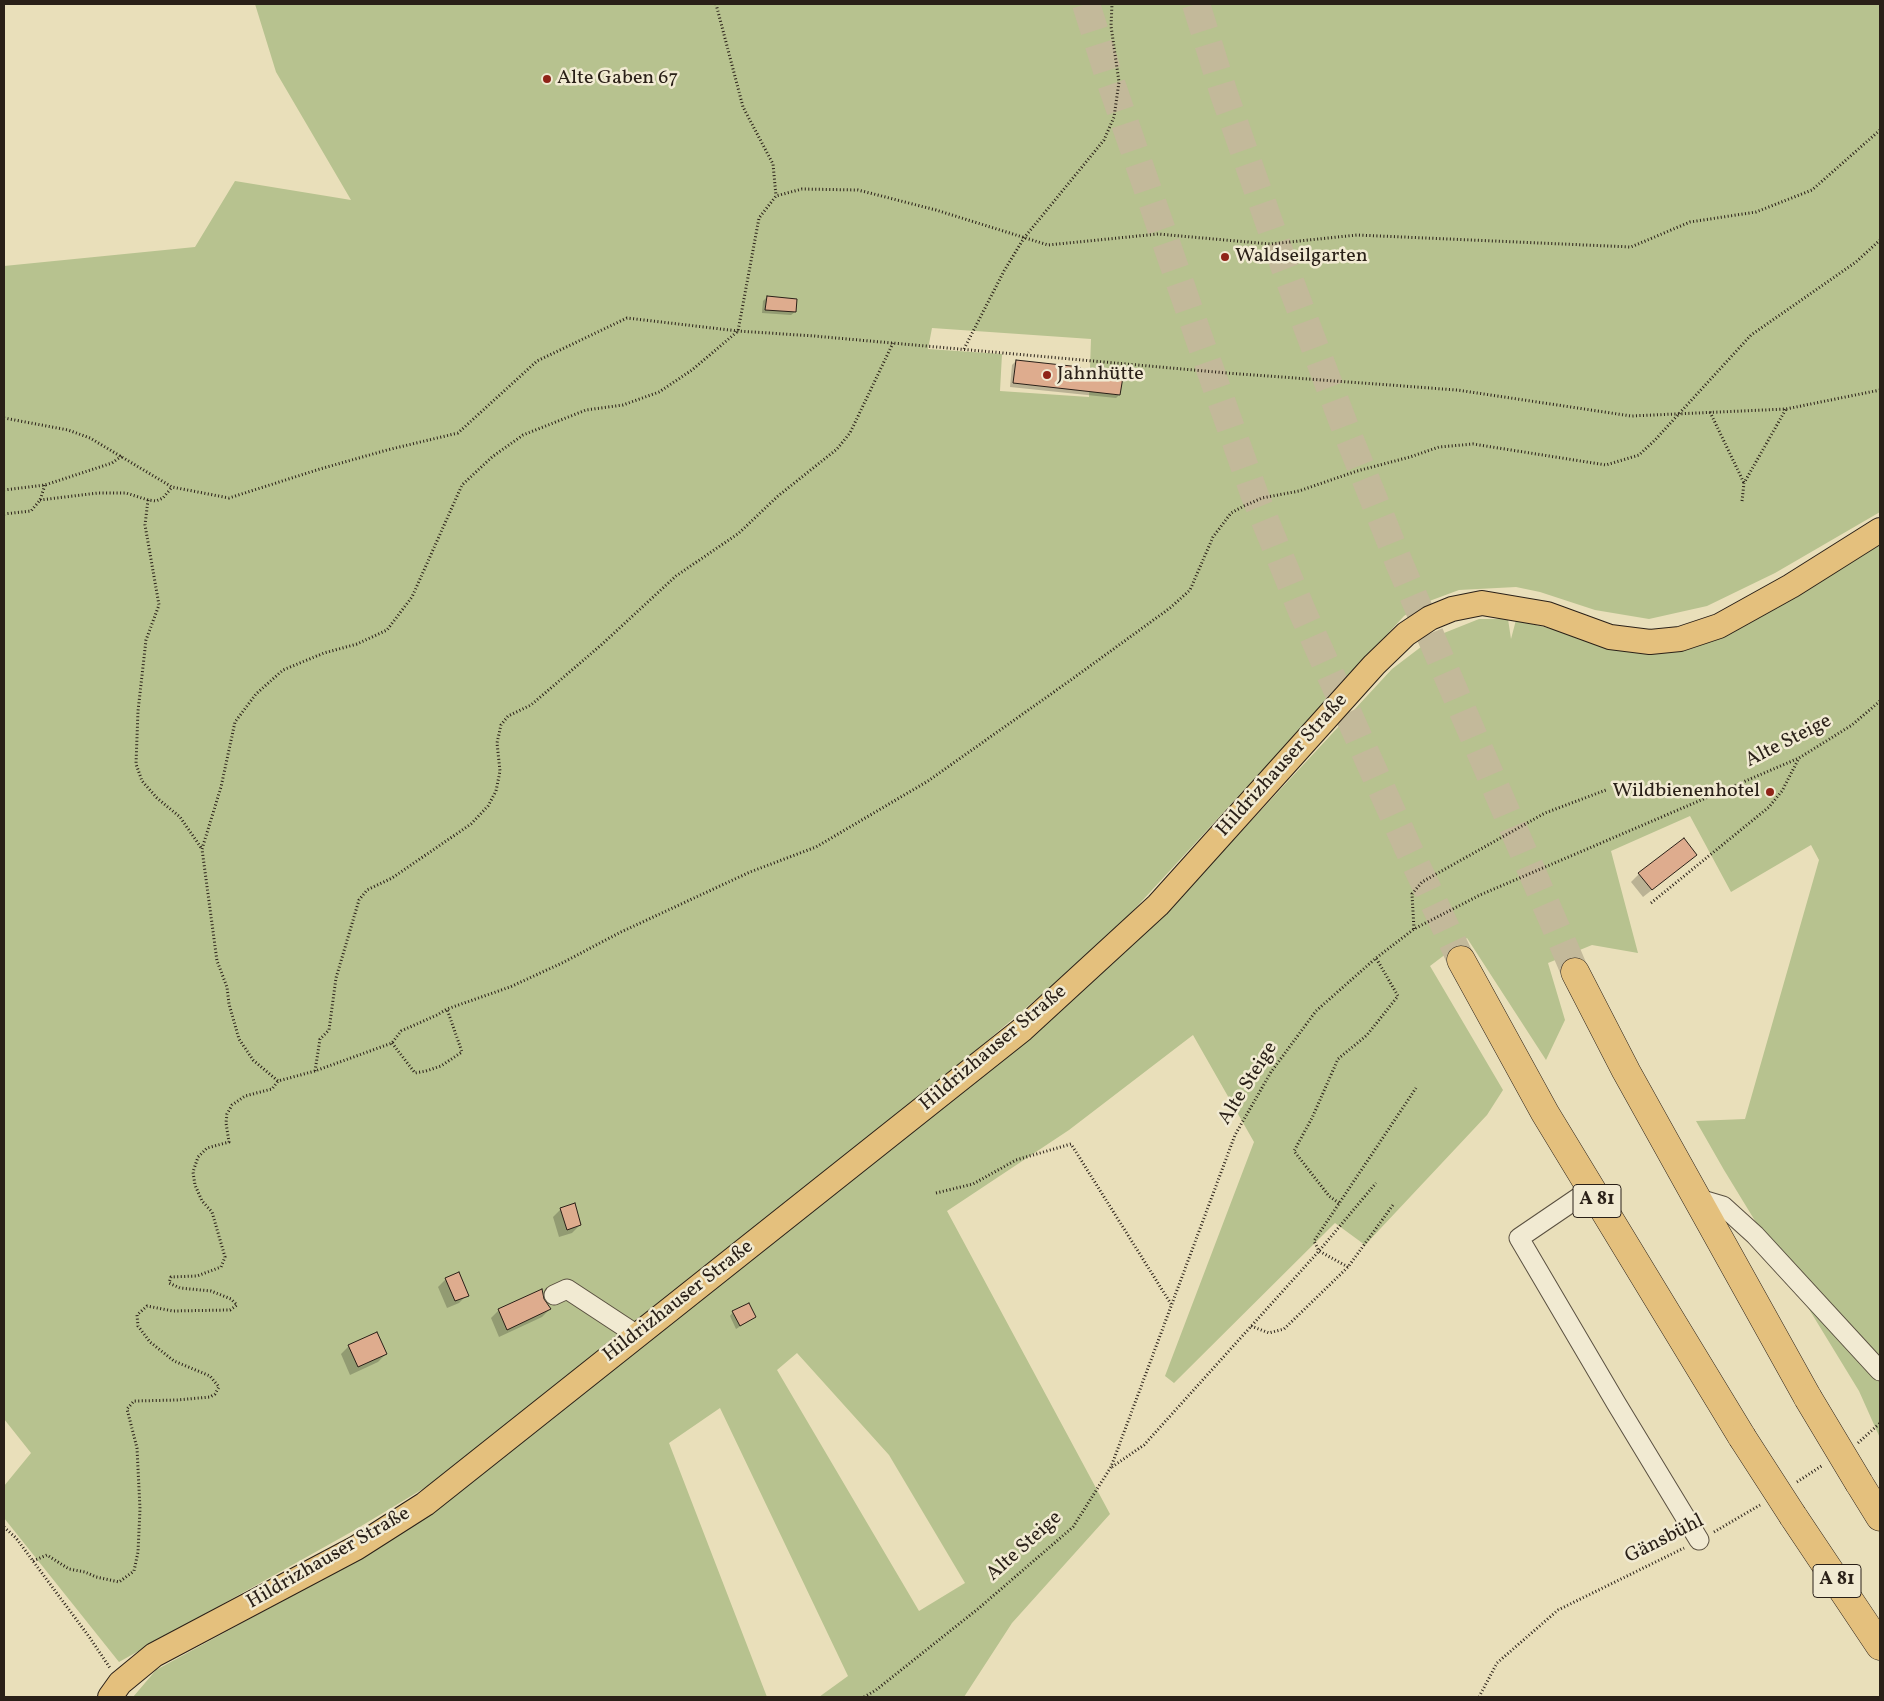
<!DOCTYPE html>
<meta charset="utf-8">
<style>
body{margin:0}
#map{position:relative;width:1884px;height:1701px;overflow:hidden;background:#e9dfba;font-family:Vollkorn,serif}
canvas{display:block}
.frame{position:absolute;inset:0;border:5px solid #2a2018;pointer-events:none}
</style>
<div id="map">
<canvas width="1884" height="1701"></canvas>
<div class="frame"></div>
</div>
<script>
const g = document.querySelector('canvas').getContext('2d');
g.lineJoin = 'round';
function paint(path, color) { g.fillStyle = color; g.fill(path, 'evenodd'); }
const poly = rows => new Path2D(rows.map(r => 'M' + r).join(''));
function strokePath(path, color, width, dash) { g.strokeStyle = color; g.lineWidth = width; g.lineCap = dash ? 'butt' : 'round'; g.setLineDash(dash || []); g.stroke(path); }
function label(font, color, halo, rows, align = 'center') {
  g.font = font + ' Vollkorn,serif'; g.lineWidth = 5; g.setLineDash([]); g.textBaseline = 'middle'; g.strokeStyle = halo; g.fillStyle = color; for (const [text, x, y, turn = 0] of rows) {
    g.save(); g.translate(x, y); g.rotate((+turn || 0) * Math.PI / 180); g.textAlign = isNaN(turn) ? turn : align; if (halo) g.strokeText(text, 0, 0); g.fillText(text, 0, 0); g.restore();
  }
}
paint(poly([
 [255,4,1880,4,1880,512,1775,573,1707,606,1649,619,1595,610,1540,592,1516,587,1459,590,1424,603,1404,616,1107,939,902,1113,431,1484,353,1531,119,1662,4,1518,4,1486,31,1453,4,1419,4,266,195,247,235,181,351,200,276,72],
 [932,328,1091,339,1089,397,1000,391,1002,354,928,349],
 [1880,543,1880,1438,1859,1391,1724,1170,1696,1121,1745,1119,1819,860,1811,845,1731,892,1690,816,1611,851,1638,953,1592,945,1548,963,1565,1020,1546,1060,1467,938,1430,966,1503,1090,1487,1115,1365,1245,1335,1223,1174,1383,1165,1376,1254,1142,1193,1035,1069,1130,947,1211,1110,1514,1012,1623,964,1697,819,1697,848,1676,720,1408,669,1443,767,1697,133,1697,156,1670,361,1558,440,1503,1040,1030,1201,875,1392,669,1434,637,1479,619,1508,619,1511,639,1516,620,1588,638,1665,649],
 [797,1353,889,1455,965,1583,919,1611,777,1370]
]), '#b7c28f');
paint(poly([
 [767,297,795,312,791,315,762,313,763,301],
 [1016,361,1119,395,1116,398,1010,387,1012,365],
 [1696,855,1643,897,1631,882,1639,874],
 [561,1209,580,1225,572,1233,559,1237,553,1217],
 [446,1279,467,1295,459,1303,447,1308,438,1287],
 [542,1300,550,1309,542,1317,499,1337,491,1318,499,1310],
 [733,1312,755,1317,736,1329,730,1316],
 [349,1346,386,1354,378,1362,350,1375,341,1354]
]), '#0003');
const building = poly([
 [767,296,797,299,796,312,765,310,767,296],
 [1016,360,1080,367,1080,372,1123,377,1120,395,1013,383,1016,360],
 [1684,838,1697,855,1652,890,1638,873,1684,838],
 [575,1203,581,1225,567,1230,560,1208,575,1203],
 [459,1272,469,1296,455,1301,445,1278,459,1272],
 [542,1289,544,1299,551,1309,507,1330,498,1309,542,1289],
 [749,1303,756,1317,740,1326,732,1311,749,1303],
 [377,1332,387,1354,358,1367,348,1345,377,1332]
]);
paint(building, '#deac8e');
strokePath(building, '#2a2018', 1);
strokePath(poly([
 [1086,4,1110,80,1200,341,1255,496,1302,611,1408,848,1461,960],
 [1196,4,1224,94,1285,268,1346,430,1400,565,1575,972]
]), '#c3b99a', 28, [28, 14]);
const minor = poly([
 [1591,1189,1519,1238,1616,1403,1699,1540],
 [1696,1198,1723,1206,1755,1235,1880,1371],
 [554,1295,567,1289,637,1335]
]);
const major = poly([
 [110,1697,120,1683,154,1655,356,1548,425,1504,1023,1029,1158,905,1374,665,1406,634,1430,618,1452,609,1482,603,1547,614,1610,637,1650,642,1680,639,1719,626,1791,586,1880,530]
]);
const highway = poly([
 [1461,960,1545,1113,1742,1437],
 [1575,972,1626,1071,1808,1398],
 [1859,1483,1880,1517],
 [1793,1516,1880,1646]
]);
strokePath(minor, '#5a5040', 21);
strokePath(major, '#2a2018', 26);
strokePath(highway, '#2a2018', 29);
strokePath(poly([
 [716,4,743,107,773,164,776,196],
 [1880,130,1812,190,1756,212,1690,222,1631,247,1357,235,1270,244,1158,234,1048,245,936,210,858,190,802,189,776,196,759,218,738,331,692,370,659,392,623,405,586,410,523,435,492,457,462,485,412,597,387,630,357,644,324,653,283,670,256,694,235,722,221,787,202,849,217,961,227,987,229,1004,239,1039,253,1060,278,1081,315,1071,392,1043,401,1031,437,1015,447,1009,510,987,562,963,621,932,750,872,816,847,928,781,1068,682,1170,608,1190,590,1213,537,1231,513,1244,506,1262,498,1299,491,1357,471,1410,457,1439,447,1473,444,1606,465,1639,455,1655,440,1751,335,1856,262,1880,240],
 [964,349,1004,271,1024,238,1104,140,1114,117,1119,82,1111,26,1112,4],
 [1710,412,1744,483],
 [4,418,68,430,90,438,172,487,229,498,320,469,387,450,458,433,537,361,627,318,738,331,814,336,1227,373,1457,390,1631,416,1786,409,1880,390],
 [4,490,45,485,112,463,122,456],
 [40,500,98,493,126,493,148,500,156,501,163,498,172,487],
 [148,500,145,525,159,605,146,640,138,711,136,764,142,781,157,798,180,817,202,849],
 [1742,501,1744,483,1786,409],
 [4,514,31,511,40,500,45,485],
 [1651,903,1769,807,1782,791,1799,758],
 [1414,929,1412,894,1422,882,1545,813,1606,790],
 [392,1043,415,1073,426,1071,441,1066,462,1052,447,1009],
 [315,1071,320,1039,329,1030,336,978,359,900,367,890,392,878,471,824,488,806,496,791,500,771,497,743,501,725,508,716,531,705,600,646,676,576,739,533,778,496,837,449,850,433,893,343],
 [936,1193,973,1184,1016,1160,1071,1144,1171,1304],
 [1339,1203,1329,1196,1294,1151,1312,1118,1338,1059,1367,1035,1398,996,1376,958],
 [1348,1267,1319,1251,1314,1241,1416,1088],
 [1251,1326,1269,1333,1284,1329,1348,1267,1393,1205],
 [1858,1443,1880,1423],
 [1112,1467,1144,1445,1319,1251,1376,1183],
 [1797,1482,1823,1465],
 [4,1527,16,1538,90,1638,110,1668],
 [1714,1532,1760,1505],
 [33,1561,47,1555,69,1569,85,1572,96,1577,119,1582,134,1571,138,1552,140,1509,137,1448,127,1409,134,1401,177,1400,210,1397,215,1394,219,1387,210,1376,174,1361,150,1342,138,1326,137,1315,147,1306,173,1311,230,1310,237,1305,231,1299,211,1291,180,1288,169,1283,171,1277,197,1276,221,1267,225,1257,212,1212,202,1201,195,1185,193,1172,198,1157,207,1148,229,1142,226,1123,227,1114,232,1105,245,1096,272,1089,278,1081],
 [864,1697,876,1690,979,1608,1073,1527,1111,1467,1235,1135,1271,1072,1316,1011,1376,958,1414,929,1480,895,1799,758,1852,725,1880,701],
 [1479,1697,1497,1663,1558,1610,1684,1548]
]), '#2a2018', 3, [1, 2.5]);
strokePath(minor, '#f1ead2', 19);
strokePath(major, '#e4c07d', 24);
strokePath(highway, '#e4c07d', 28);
const highwayBridge = poly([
 [1808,1398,1859,1483],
 [1742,1437,1793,1516]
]);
strokePath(highwayBridge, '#2a2018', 29, []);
strokePath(highwayBridge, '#e4c07d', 28);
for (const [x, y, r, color] of [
 [547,79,5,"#8f2418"],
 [1225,257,5,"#8f2418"],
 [1047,375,5,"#8f2418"],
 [1770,792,5,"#8f2418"]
]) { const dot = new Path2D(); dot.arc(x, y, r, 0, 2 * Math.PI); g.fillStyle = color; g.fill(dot); strokePath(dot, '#f1ead2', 2); }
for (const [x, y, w] of [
 [1597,1201,48],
 [1837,1581,48]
]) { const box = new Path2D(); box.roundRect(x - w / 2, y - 16.5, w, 33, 4); g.fillStyle = '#f1ead2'; g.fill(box); strokePath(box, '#2a2018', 1); }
label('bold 19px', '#2a2018', null, [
 ["A 81",1597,1201],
 ["A 81",1837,1581]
]);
label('20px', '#2a2018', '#f1ead2', [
 ["Alte Gaben 67",557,79],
 ["Waldseilgarten",1235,257],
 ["Jahnhütte",1057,375],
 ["Wildbienenhotel",1760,792,"right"]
], 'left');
label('20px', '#2a2018', '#f1ead2', [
 ["Alte Steige",1789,742,-27],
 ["Hildrizhauser Straße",1283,766,-48],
 ["Hildrizhauser Straße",994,1049,-40],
 ["Alte Steige",1249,1084,-58],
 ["Hildrizhauser Straße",679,1302,-38],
 ["Gänsbühl",1665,1540,-27],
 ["Alte Steige",1025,1547,-42],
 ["Hildrizhauser Straße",329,1559,-30]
]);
</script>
